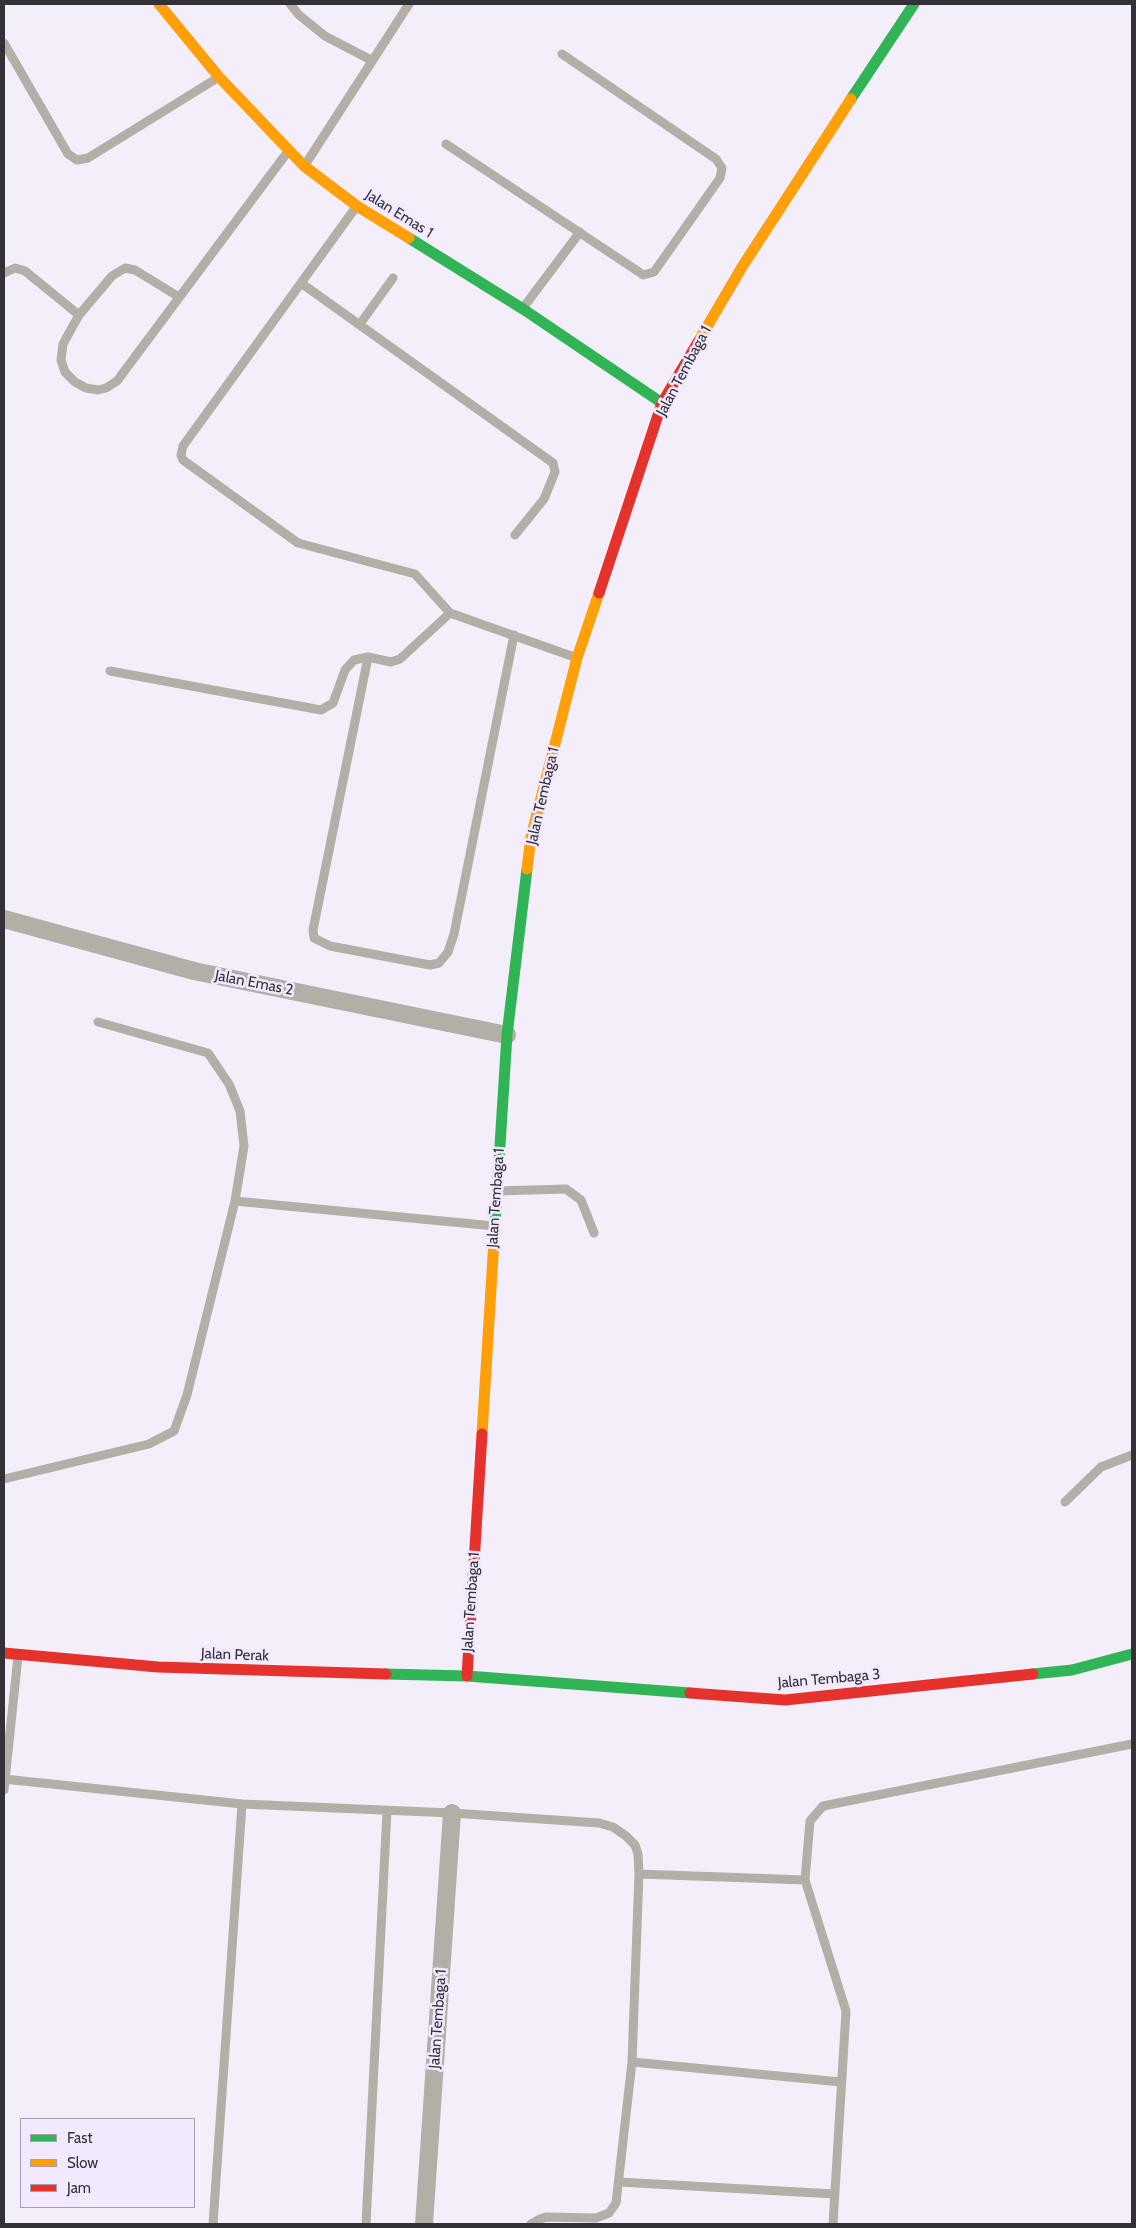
<!DOCTYPE html>
<style>
body{margin:0}
#map{position:relative;width:1136px;height:2228px;overflow:hidden;background:#f3eef9;font-family:Cabin,sans-serif}
canvas{display:block}
.frame{position:absolute;inset:0;border:5px solid #333038;pointer-events:none}
.legend{position:absolute;left:20px;top:2118px;width:175px;height:90px;box-sizing:border-box;background:#f3e9fe;border:1px solid #a69faf;margin:0;padding:6px 9px;list-style:none;font-size:15px;color:#333038}
.legend li{display:flex;align-items:center;gap:10px;height:25px}
.legend b{width:25px;border:1px solid #a69faf}
</style>
<div id="map">
<canvas width="1136" height="2228"></canvas>
<div class="frame"></div>
<ul class="legend">
<li><b style="height:6px;background:#30b455"></b>Fast</li>
<li><b style="height:6px;background:#ff9f0a"></b>Slow</li>
<li><b style="height:6px;background:#e5322d"></b>Jam</li>
</ul>
</div>
<script>
const g = document.querySelector('canvas').getContext('2d');
g.lineJoin = 'round';
const poly = rows => new Path2D(rows.map(r => 'M' + r).join(''));
function strokePath(path, color, width, dash) { g.strokeStyle = color; g.lineWidth = width; g.lineCap = dash ? 'butt' : 'round'; g.setLineDash(dash || []); g.stroke(path); }
function label(font, color, halo, rows, align = 'center') {
  g.font = font + ' Cabin,sans-serif'; g.lineWidth = 5; g.setLineDash([]); g.textBaseline = 'middle'; g.strokeStyle = halo; g.fillStyle = color; for (const [text, x, y, turn = 0] of rows) {
    g.save(); g.translate(x, y); g.rotate((+turn || 0) * Math.PI / 180); g.textAlign = isNaN(turn) ? turn : align; if (halo) g.strokeText(text, 0, 0); g.fillText(text, 0, 0); g.restore();
  }
}
strokePath(poly([
 [290,4,299,15,325,36,371,60],
 [4,43,68,154,77,160,88,158,219,77],
 [446,144,639,272,643,275,654,272,720,178,722,168,716,159,562,54],
 [305,165,409,4],
 [356,207,183,446,181,455,183,460,298,543,415,574,450,613,577,658],
 [4,273,15,268,25,271,79,315,63,344,61,360,65,372,75,382,86,388,98,390,106,388,117,381,289,150],
 [301,283,553,463,555,472,544,499,515,535],
 [523,308,580,232],
 [79,315,112,276,125,268,135,270,179,297],
 [360,324,393,278],
 [368,657,313,930,314,938,330,946,430,965,439,963,448,952,454,934,514,635],
 [110,671,321,710,333,703,345,670,354,660,368,657,391,662,400,659,450,613],
 [497,1191,566,1189,581,1200,594,1233],
 [235,1201,494,1226],
 [4,1479,149,1444,174,1431,187,1395,235,1201,244,1146,240,1111,229,1084,208,1053,98,1022],
 [1065,1502,1101,1467,1132,1455],
 [4,1779,242,1804,452,1813,599,1823,613,1827,626,1836,635,1845,638,1854,639,1874,632,2062,616,2203,609,2213,596,2218,546,2217,540,2219,531,2224],
 [4,1790,18,1656],
 [639,1874,805,1880],
 [632,2062,841,2082],
 [619,2182,835,2194],
 [213,2224,242,1804],
 [366,2224,387,1811],
 [833,2224,846,2011,805,1880,810,1821,823,1806,1132,1744]
]), '#b3afa7', 9);
strokePath(poly([
 [4,919,194,971,507,1035],
 [424,2224,452,1813]
]), '#b3afa7', 18);
strokePath(poly([
 [851,99,914,4],
 [409,238,523,309,662,403],
 [494,1240,507,1035,527,869],
 [386,1674,467,1676,690,1693],
 [1033,1674,1072,1670,1132,1654]
]), '#30b455', 11);
strokePath(poly([
 [159,4,219,77,304,166,357,206,409,238],
 [698,342,742,267,851,99],
 [527,869,531,837,577,658,599,593],
 [482,1434,494,1240]
]), '#ff9f0a', 11);
strokePath(poly([
 [599,593,662,403,698,342],
 [4,1653,158,1667,386,1674],
 [467,1676,482,1434],
 [690,1693,785,1700,1033,1674]
]), '#e5322d', 11);
label('15px', '#333038', '#f3e9fe', [
 ["Jalan Emas 1",399,214,32],
 ["Jalan Tembaga 1",684,371,-62],
 ["Jalan Tembaga 1",543,796,-77],
 ["Jalan Emas 2",254,983,11],
 ["Jalan Tembaga 1",496,1198,-86],
 ["Jalan Tembaga 1",471,1602,-86],
 ["Jalan Perak",235,1655,2],
 ["Jalan Tembaga 3",829,1679,-5],
 ["Jalan Tembaga 1",438,2019,-86]
]);
</script>
